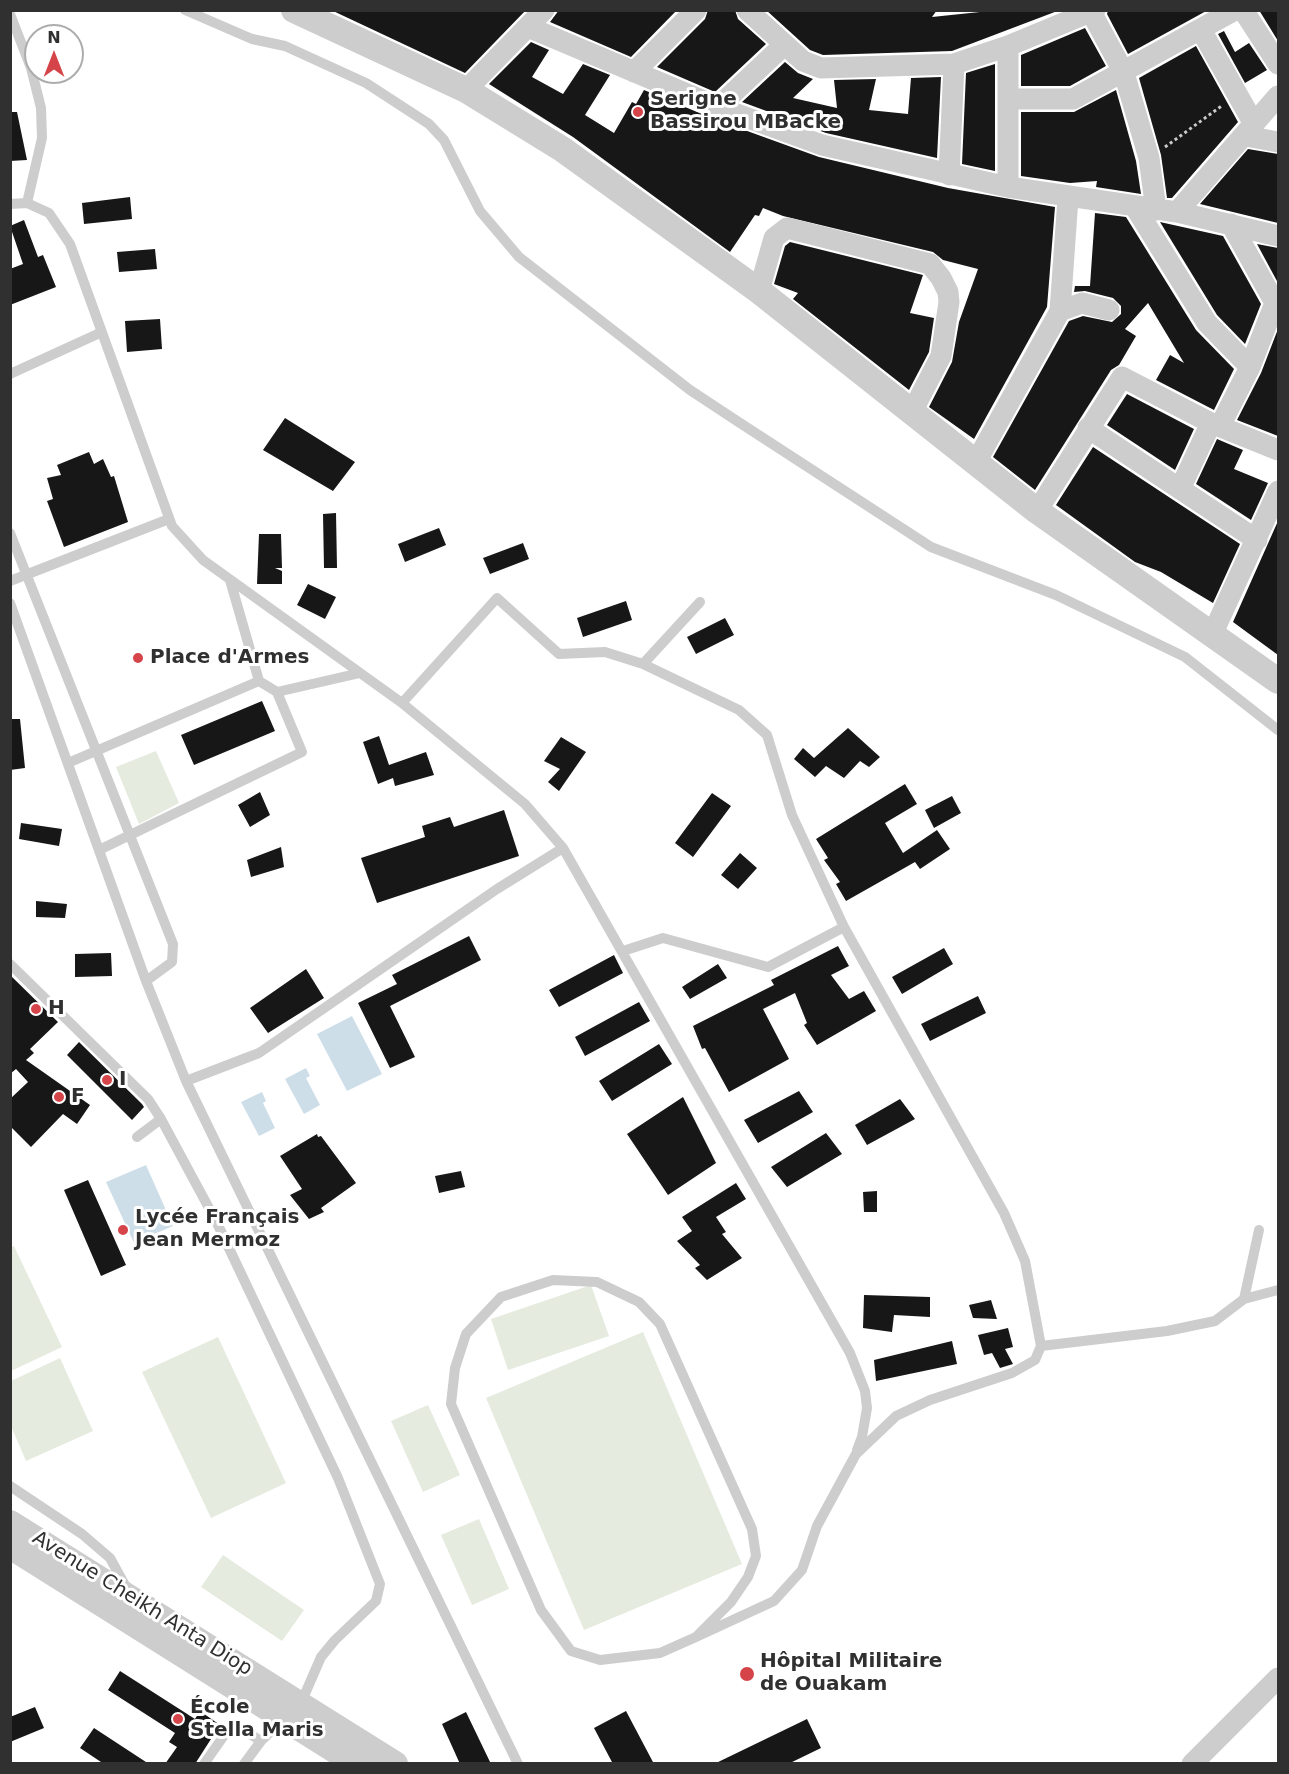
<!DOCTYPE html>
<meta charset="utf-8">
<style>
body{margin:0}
#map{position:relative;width:1289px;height:1774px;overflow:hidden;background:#fff;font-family:"DejaVu Sans",sans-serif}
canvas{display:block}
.frame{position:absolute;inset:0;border:12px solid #303030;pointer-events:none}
.north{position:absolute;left:24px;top:24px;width:60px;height:60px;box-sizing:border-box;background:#fff;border:2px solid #acacac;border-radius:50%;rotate:0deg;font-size:16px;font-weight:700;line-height:24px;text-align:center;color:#303030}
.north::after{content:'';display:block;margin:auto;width:21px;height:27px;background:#d54449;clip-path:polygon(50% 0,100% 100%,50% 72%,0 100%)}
</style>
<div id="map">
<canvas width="1289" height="1774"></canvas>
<div class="frame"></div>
<div class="north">N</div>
</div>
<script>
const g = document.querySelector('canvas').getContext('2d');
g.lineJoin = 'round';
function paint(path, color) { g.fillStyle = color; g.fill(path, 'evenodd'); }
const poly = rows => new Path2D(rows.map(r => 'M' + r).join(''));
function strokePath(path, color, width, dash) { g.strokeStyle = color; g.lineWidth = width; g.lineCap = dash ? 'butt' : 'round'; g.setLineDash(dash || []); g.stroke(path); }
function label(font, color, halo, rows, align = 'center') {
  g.font = font + ' "DejaVu Sans",sans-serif'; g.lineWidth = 6; g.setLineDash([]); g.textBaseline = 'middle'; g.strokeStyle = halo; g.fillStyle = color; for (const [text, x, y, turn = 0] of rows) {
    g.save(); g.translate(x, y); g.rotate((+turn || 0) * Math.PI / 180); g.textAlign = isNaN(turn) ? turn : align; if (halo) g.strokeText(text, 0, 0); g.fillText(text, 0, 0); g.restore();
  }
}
paint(poly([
 [156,751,179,803,139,824,116,767],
 [14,1246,62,1347,11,1371,10,1248],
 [591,1285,609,1336,508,1370,491,1319],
 [643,1332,742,1564,584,1630,486,1398],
 [218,1337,286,1483,211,1518,142,1372],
 [60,1358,93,1431,26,1461,11,1426,11,1381],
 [428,1405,460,1475,423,1492,391,1421],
 [479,1519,509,1589,472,1605,441,1535],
 [223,1555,304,1610,282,1641,201,1587]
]), '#e5ebdf');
paint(poly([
 [352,1016,382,1074,347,1091,317,1034],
 [306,1068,310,1076,306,1078,320,1105,304,1114,285,1079],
 [262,1092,266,1101,263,1103,275,1128,259,1136,241,1102],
 [146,1165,173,1226,134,1243,106,1182]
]), '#cedee9');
paint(poly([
 [331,10,526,10,465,73],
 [559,10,677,10,631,57,550,22],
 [708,10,735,10,738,19,766,44,715,92,657,67,705,19],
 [766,10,937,10,932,17,999,10,1060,10,952,51,823,55,810,50],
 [1108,10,1208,10,1128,54,1107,14],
 [1259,10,1278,10,1278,41],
 [1085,28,1106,66,1070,86,1021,86,1021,55],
 [1224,31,1235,52,1249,43,1267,70,1245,83,1218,34],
 [531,42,549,50,532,77,563,94,583,64,610,75,585,115,614,133,632,102,636,104,644,90,714,119,819,157,948,188,1055,207,1047,307,974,439,929,407,952,362,959,322,978,269,943,260,933,252,783,216,763,208,759,216,755,215,730,252,573,137,489,84],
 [1196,46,1238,122,1172,198,1167,198,1161,155,1139,78],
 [785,62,798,73,813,79,793,98,837,108,834,80,876,79,869,110,908,114,911,78,941,77,937,158,826,133,742,102],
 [995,64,995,171,962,164,966,73],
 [1116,90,1136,161,1141,194,1096,187,1097,181,1070,183,1021,176,1021,112,1074,112],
 [10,112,17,112,27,160,10,161],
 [1248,149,1278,154,1278,223,1200,204],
 [130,197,132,219,84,224,82,203],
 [1095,213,1126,217,1196,330,1234,369,1214,410,1156,380,1170,355,1184,363,1148,303,1125,329,1136,336,1119,365,1111,370,1035,490,993,457,1069,321,1083,316,1112,322,1121,314,1121,306,1113,298,1085,291,1074,292,1075,286,1090,286],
 [24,220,38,257,43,255,56,287,10,305,10,269,23,264,10,226],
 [1160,222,1223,236,1261,304,1245,344,1217,315],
 [790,242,923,275,910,313,934,318,929,352,909,390,793,299,798,293,774,284,785,246],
 [1257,244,1278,248,1278,283],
 [155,249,157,269,119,272,117,252],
 [160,319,162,349,127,352,125,321],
 [1278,329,1278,436,1237,420,1261,373],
 [1127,394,1194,429,1175,470,1107,425],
 [285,418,355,462,333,491,263,450],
 [1217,439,1243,450,1234,469,1268,483,1251,520,1196,484],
 [1093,447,1240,544,1213,603,1161,572,1135,562,1056,505],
 [89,452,94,464,103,459,111,477,114,476,128,522,64,547,47,501,53,499,47,478,61,475,57,465],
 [336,513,337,568,324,568,323,514],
 [1278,521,1278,655,1233,622],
 [439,528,446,545,405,562,398,544],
 [259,534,281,534,282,568,275,568,282,571,282,584,257,584],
 [523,543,529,559,490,574,483,558],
 [308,584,336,597,325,619,297,605],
 [626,601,632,620,583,637,577,618],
 [725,618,734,635,696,654,687,637],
 [262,701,275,731,194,765,181,735],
 [10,719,20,719,25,768,10,770],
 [848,728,880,757,869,767,860,761,844,778,826,766,815,777,794,759,803,748,814,758],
 [379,736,389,765,426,752,434,775,395,786,393,778,378,784,363,742],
 [561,737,586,752,559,791,548,782,560,769,544,761],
 [905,784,917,804,885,823,903,853,937,830,950,849,920,869,915,862,846,901,836,884,840,882,824,860,828,858,816,839],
 [260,792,270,815,250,827,238,805],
 [712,793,731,806,693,857,675,843],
 [952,796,961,813,934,828,925,810],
 [504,810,519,856,377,903,361,858,425,837,422,826,450,817,454,827],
 [21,823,62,829,59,846,19,839],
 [281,847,284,867,251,877,247,860],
 [740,853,757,868,738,889,721,875],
 [36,901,67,904,65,918,36,917],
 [469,936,481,960,390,1006,415,1057,390,1068,358,1003,397,984,392,975],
 [838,946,849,966,831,975,849,999,864,991,876,1011,817,1045,804,1025,807,1023,795,993,763,1009,789,1059,729,1092,705,1048,702,1049,693,1026,774,985,771,980],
 [944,948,953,964,902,994,892,977],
 [111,953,112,976,75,977,75,954],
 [614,955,623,973,559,1007,549,990],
 [718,964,727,978,690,999,682,987],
 [306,969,324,998,268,1033,250,1008],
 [10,975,58,1022,30,1049,34,1053,26,1060,90,1105,77,1124,63,1114,31,1147,10,1126,10,1099,28,1082,16,1069,10,1074],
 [978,996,986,1013,930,1041,921,1024],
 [639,1002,650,1021,585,1056,575,1037],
 [79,1042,142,1104,144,1107,132,1120,67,1055],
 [659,1044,672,1064,612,1101,599,1081],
 [799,1091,813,1112,758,1143,744,1120],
 [683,1097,716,1163,668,1195,627,1134],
 [900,1099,915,1119,867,1145,855,1125],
 [826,1133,842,1154,787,1187,771,1167],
 [317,1134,318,1137,321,1136,356,1183,321,1208,324,1212,309,1219,290,1195,302,1189,280,1156],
 [461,1171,465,1187,439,1193,435,1176],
 [88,1180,126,1265,101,1276,64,1190],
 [736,1183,746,1199,716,1217,726,1232,722,1234,742,1258,707,1280,695,1268,700,1265,677,1241,692,1231,682,1217],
 [877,1191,877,1212,864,1212,863,1192],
 [864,1295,930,1297,930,1317,894,1315,892,1332,863,1328],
 [991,1300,997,1319,973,1318,969,1305],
 [1008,1328,1013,1347,1005,1349,1013,1364,1000,1368,992,1353,984,1355,978,1335],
 [952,1341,957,1364,876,1381,874,1360],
 [120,1671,195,1719,200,1711,220,1725,195,1764,165,1764,177,1747,169,1742,175,1733,108,1690],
 [35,1707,44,1728,10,1742,10,1717],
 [626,1711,654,1764,613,1764,594,1728],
 [466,1712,491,1764,460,1764,442,1724],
 [807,1719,821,1748,788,1764,714,1764],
 [94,1728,149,1764,104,1764,80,1748]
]), '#171717');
strokePath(poly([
 [1165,147,1223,105]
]), '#cacaca', 3, [3, 3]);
strokePath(poly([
 [185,10,252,39,285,46,366,83,429,124,444,140,480,211,519,257,690,390,737,421,931,547,1056,595,1185,657,1278,730],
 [10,14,31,68,41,108,42,138,27,203],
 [10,204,27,203,49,213,70,244,172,526,203,560,402,703,525,804,563,848,850,1353,865,1391,867,1408,862,1437,857,1450],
 [10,374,102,332],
 [10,533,173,944,172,962,146,981],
 [10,581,169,519],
 [10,603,146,981,186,1081,518,1764],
 [643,664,700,602],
 [277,692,360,673],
 [402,703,497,598,559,654,605,652,643,664,739,710,767,735,792,815,844,927,1004,1213,1025,1261,1041,1346,1035,1360,1012,1373,930,1400,896,1416,856,1454,817,1526,802,1570,774,1601,696,1637,660,1653,600,1660,571,1651,541,1610,451,1404,455,1368,466,1334,501,1297,553,1280,597,1282,639,1302,660,1324,752,1529,756,1556,748,1577,731,1602,696,1637],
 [68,763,259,681],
 [99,850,302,752,277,692,259,681,230,580],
 [623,951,663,938,768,967,844,927],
 [10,964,148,1099,161,1119,217,1223,338,1478,374,1569,380,1584,376,1601,335,1640,321,1657,301,1703],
 [186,1081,259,1053,497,889,563,848],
 [137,1137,161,1119],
 [1244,1299,1259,1230],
 [1041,1346,1167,1331,1215,1321,1244,1299,1278,1290],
 [10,1486,82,1534,110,1558,127,1589],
 [204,1764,230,1727,237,1726,261,1741,285,1718],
 [244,1764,261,1741]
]), '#cdcdcd', 10);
strokePath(poly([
 [747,10,803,61,821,68,954,64,1008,46,1095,10],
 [1090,10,1124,73,1149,158,1156,210],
 [1243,10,1278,64],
 [528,27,718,107,822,145,1008,187,1177,212,1278,236],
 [1201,30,1254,124],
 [1008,46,1008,187],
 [634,72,696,10],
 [466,90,544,10],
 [1009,99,1073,99,1235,10],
 [718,107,784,45],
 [1246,136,1278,142],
 [949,175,954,64],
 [1135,207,1207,323,1250,367],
 [1177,212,1278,96],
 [759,291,774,238,787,228,930,264,941,278,948,292,949,302,941,356,912,412],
 [1060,311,1082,303,1109,310],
 [1220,426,1250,367,1275,303,1231,224],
 [1088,428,1257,540],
 [976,462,1060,311,1068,198],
 [1180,489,1211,423],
 [1037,511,1122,377,1211,423,1278,450],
 [1212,635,1278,491],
 [1192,1764,1278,1678]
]), '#cdcdcd', 21);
strokePath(poly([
 [294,10,466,90,562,149,759,291,1037,511,1278,681],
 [10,1523,395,1764],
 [10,1546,357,1764]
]), '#cdcdcd', 26);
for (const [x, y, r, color] of [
 [638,112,6,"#d54449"],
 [138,658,6,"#d54449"],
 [36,1009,6,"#d54449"],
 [107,1080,6,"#d54449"],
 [59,1097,6,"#d54449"],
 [123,1230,6,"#d54449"],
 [747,1674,8,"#d54449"],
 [178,1719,6,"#d54449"]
]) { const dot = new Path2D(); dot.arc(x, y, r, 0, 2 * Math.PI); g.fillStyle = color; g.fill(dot); strokePath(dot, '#fff', 2); }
label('bold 20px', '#303030', '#fff', [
 ["Serigne",650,100],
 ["Bassirou MBacke",650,123],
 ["Place d'Armes",150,658],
 ["H",48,1009],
 ["I",119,1080],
 ["F",71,1097],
 ["Lycée Français",135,1218],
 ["Jean Mermoz",135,1241],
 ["Hôpital Militaire",760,1662],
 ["de Ouakam",760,1685],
 ["École",190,1708],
 ["Stella Maris",190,1731]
], 'left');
label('20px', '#303030', '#fff', [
 ["Avenue Cheikh Anta Diop",142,1604,32]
]);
</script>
